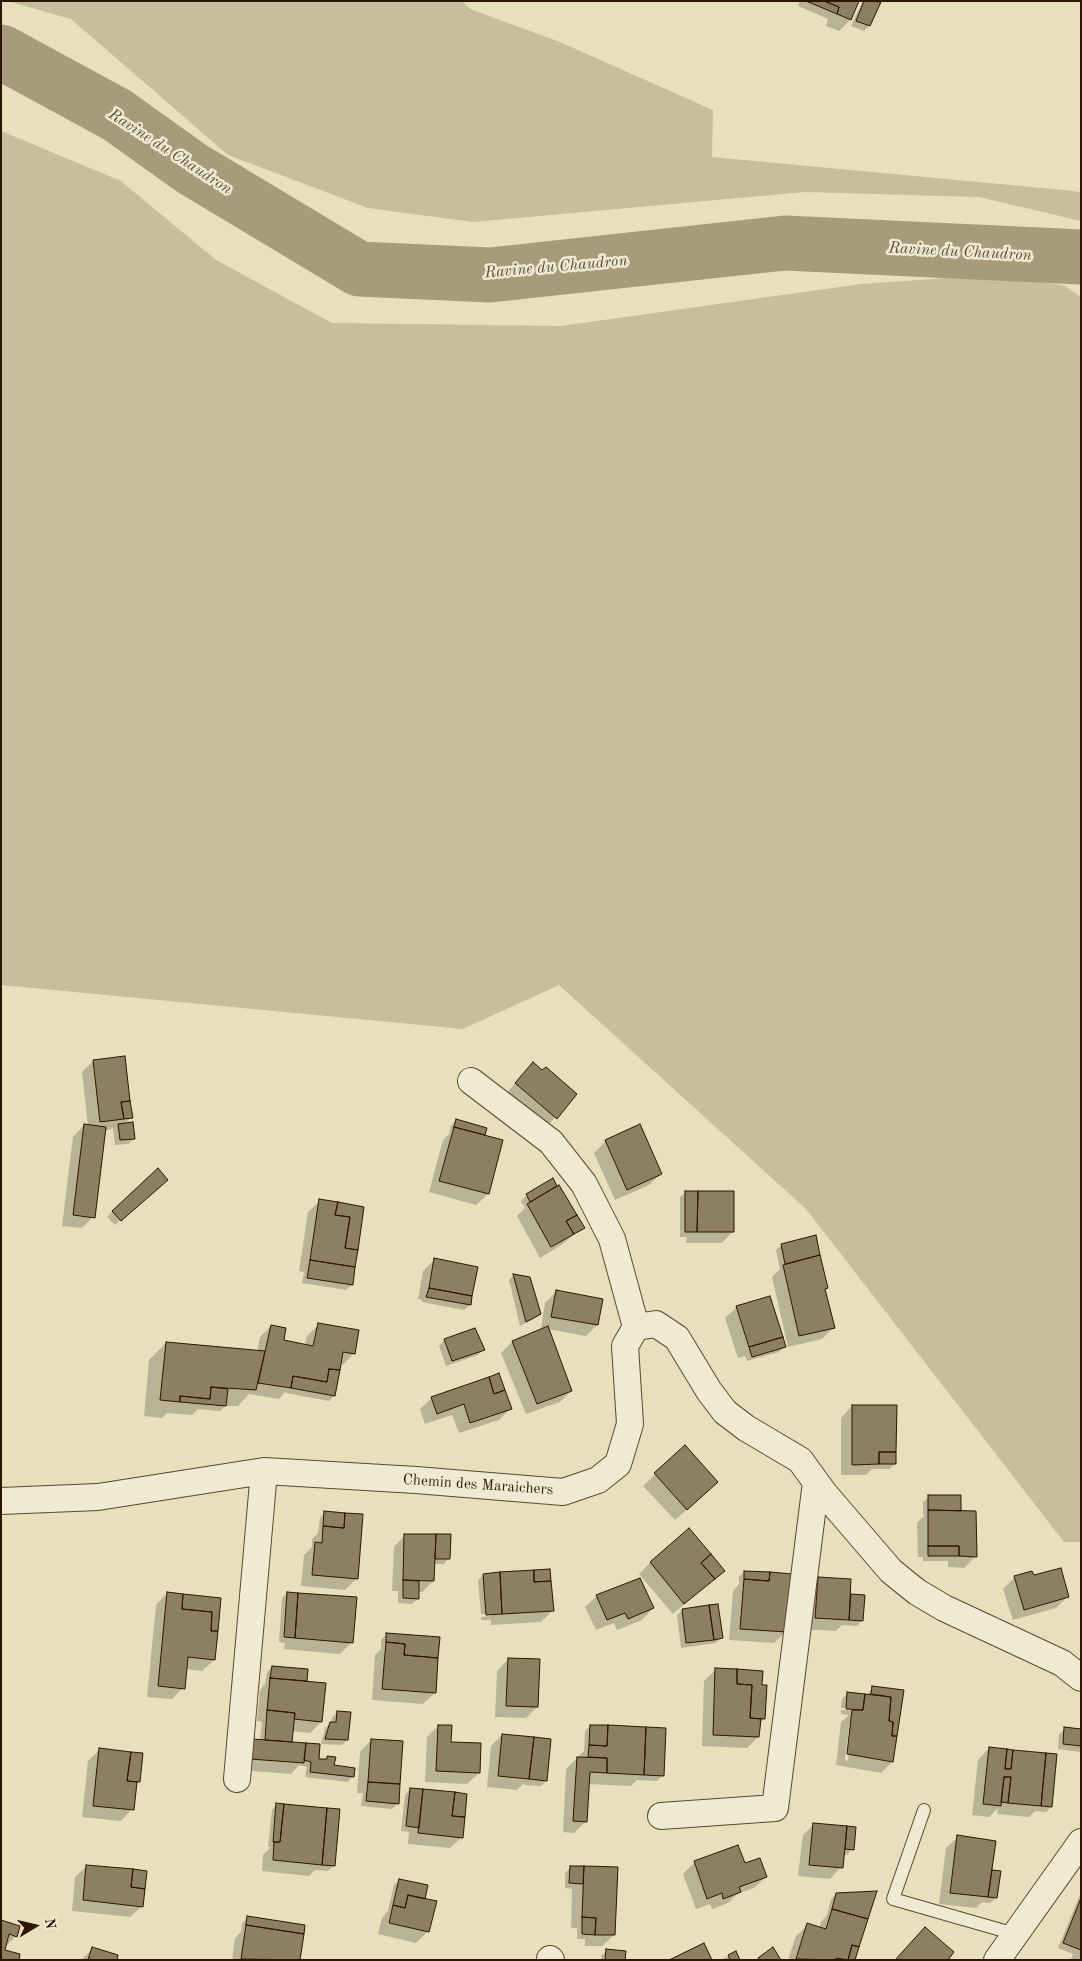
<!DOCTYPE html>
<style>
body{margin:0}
#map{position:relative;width:1082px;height:1961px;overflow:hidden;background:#e8dfbc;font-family:"Old Standard TT",serif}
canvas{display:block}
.frame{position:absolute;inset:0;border:2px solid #2a1601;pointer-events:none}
.north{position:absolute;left:10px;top:1901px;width:50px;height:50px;-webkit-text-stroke:4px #f0ead3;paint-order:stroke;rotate:81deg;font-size:14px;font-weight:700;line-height:20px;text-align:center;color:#2a1601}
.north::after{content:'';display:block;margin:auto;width:18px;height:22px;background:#2a1601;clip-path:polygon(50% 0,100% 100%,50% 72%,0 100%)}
</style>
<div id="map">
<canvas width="1082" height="1961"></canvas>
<div class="frame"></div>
<div class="north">N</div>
</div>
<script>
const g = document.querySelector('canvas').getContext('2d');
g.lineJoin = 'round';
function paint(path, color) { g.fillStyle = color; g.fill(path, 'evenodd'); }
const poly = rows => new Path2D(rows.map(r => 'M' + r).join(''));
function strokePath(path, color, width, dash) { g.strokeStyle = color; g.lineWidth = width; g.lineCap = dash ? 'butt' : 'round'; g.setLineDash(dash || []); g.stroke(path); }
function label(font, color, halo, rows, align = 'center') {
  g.font = font + ' "Old Standard TT",serif'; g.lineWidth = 5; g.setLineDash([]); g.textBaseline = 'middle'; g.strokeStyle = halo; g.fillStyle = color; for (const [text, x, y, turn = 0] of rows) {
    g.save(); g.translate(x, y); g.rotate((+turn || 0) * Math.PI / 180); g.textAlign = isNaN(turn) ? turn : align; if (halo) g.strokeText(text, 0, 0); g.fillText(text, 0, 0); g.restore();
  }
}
paint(poly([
 [7,1,462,1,470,9,560,42,713,110,712,157,1074,191,1081,193,1081,221,979,197,805,192,473,222,368,208,228,155,71,19],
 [1,131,121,181,216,260,332,323,561,326,861,284,1005,274,1065,286,1081,297,1081,1542,1064,1542,806,1209,559,985,463,1029,1,985]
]), '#c8bd9c');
paint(poly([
 [800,1,858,1,850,20,839,31,826,26,828,19,798,6],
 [863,1,880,3,869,26,864,31,851,26],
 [93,1061,131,1117,124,1125,134,1139,128,1144,115,1145,113,1128,105,1131,93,1217,82,1228,62,1226,73,1137,84,1125,88,1126,82,1072],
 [522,1075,575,1094,544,1130,505,1095],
 [456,1120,485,1129,483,1136,488,1194,476,1205,429,1192,443,1140,451,1132,449,1132,451,1126],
 [606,1141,661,1174,649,1185,615,1200,594,1153],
 [552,1180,583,1228,561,1245,540,1258,517,1216,525,1208,521,1201,527,1195],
 [161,1185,115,1225,107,1217,113,1211],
 [686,1192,733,1231,722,1243,686,1243,687,1237,680,1237,680,1197],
 [320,1201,352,1285,346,1290,302,1283,304,1272,299,1271,308,1212],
 [782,1245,819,1255,827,1288,824,1290,833,1328,822,1339,788,1347,772,1277,780,1269,776,1250],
 [434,1260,477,1268,470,1305,464,1310,422,1302,422,1300,418,1299,423,1271],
 [514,1275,540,1313,534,1319,520,1326,509,1280],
 [557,1291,597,1325,586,1336,548,1329,571,1391,560,1402,526,1414,501,1353,512,1342,545,1329,541,1328,545,1303],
 [737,1307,784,1346,779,1352,747,1361,745,1356,738,1358,725,1318],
 [319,1324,354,1353,343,1365,340,1364,334,1396,329,1401,286,1393,286,1391,279,1399,249,1394,238,1406,225,1406,220,1411,198,1409,192,1415,167,1413,162,1418,144,1416,149,1360,166,1343,257,1352,260,1337,271,1326,282,1341,305,1346,307,1336],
 [475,1329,483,1350,478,1355,446,1366,439,1346,444,1340],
 [432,1398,510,1409,499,1420,459,1433,452,1415,425,1424,420,1409],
 [852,1406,895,1464,889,1469,872,1469,866,1475,841,1475,841,1418],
 [685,1446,706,1493,675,1520,643,1486],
 [929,1497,960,1512,976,1556,964,1568,948,1567,948,1561,923,1561,923,1557,918,1557,917,1523,925,1515,923,1515,923,1502],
 [325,1512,357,1578,345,1590,301,1586,304,1555,312,1547,312,1539,318,1533,320,1518],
 [405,1535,449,1536,449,1558,444,1564,434,1564,433,1581,422,1592,418,1592,418,1599,412,1604,398,1603,398,1591,392,1591,394,1547],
 [650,1563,708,1584,673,1614,639,1574],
 [744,1572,786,1632,774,1643,729,1640,733,1591,740,1583,739,1583,739,1577],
 [484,1575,553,1610,541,1622,491,1625,491,1620,481,1620,481,1617,491,1616,491,1614,481,1614,478,1580],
 [1015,1577,1033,1577,1068,1596,1056,1608,1013,1620,1003,1589],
 [818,1579,849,1598,851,1596,862,1620,857,1626,842,1625,836,1631,804,1629,807,1590],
 [167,1593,214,1660,202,1671,185,1669,183,1688,172,1699,147,1697,156,1605],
 [287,1593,352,1642,340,1654,284,1649,285,1643,279,1642,282,1598],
 [597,1596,653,1608,642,1620,617,1630,614,1623,596,1630,585,1607],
 [682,1610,721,1638,716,1643,681,1648,677,1615],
 [387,1634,435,1693,423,1704,372,1700,375,1655,381,1649,381,1640],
 [508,1659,537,1707,526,1718,495,1717,497,1671],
 [272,1667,306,1680,304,1682,321,1722,310,1733,292,1731,290,1743,318,1760,324,1760,328,1757,333,1766,353,1776,348,1782,305,1777,307,1767,299,1765,291,1774,240,1770,260,1741,262,1722,257,1721,260,1690,265,1684,267,1672],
 [716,1669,761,1686,766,1686,764,1719,759,1724,758,1737,747,1748,702,1746,704,1681],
 [873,1687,902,1691,892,1762,881,1773,836,1765,841,1722,849,1715,841,1714,841,1710,854,1711,854,1708,841,1708,842,1699,848,1693,867,1695],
 [850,1721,852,1721,848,1761,845,1760],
 [337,1712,347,1740,342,1745,321,1744,325,1728,331,1723,332,1718],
 [438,1726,450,1743,479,1773,467,1784,425,1782,427,1737],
 [590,1726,664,1729,662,1776,657,1781,637,1780,631,1786,588,1784,586,1821,574,1833,563,1832,566,1769,584,1751,585,1731],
 [1065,1729,1081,1730,1080,1752,1058,1749,1059,1734],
 [502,1735,550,1740,546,1781,541,1786,524,1785,524,1783,517,1790,487,1787,491,1746],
 [371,1740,397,1804,392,1809,361,1806,363,1793,357,1793,360,1752],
 [989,1748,1051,1807,1046,1812,1035,1811,1029,1817,997,1814,998,1808,989,1817,972,1815,978,1760],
 [100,1749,139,1782,135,1785,132,1809,121,1821,82,1817,88,1761],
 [410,1789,462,1837,450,1848,408,1844,409,1832,401,1831,405,1795],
 [277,1804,333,1866,328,1871,315,1870,309,1876,262,1871,263,1855,271,1847,268,1847,272,1810],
 [814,1824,855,1828,852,1849,847,1855,843,1855,841,1867,830,1879,798,1876,803,1835],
 [958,1837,990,1874,992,1871,1000,1872,996,1898,990,1903,982,1902,976,1908,939,1904,946,1848],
 [695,1862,744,1865,766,1877,754,1888,737,1894,728,1903,712,1909,710,1904,696,1909,683,1874],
 [87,1866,142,1906,130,1917,72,1911,75,1877],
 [571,1867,616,1868,614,1935,602,1946,585,1946,585,1939,577,1939,577,1928,571,1928,572,1889,565,1888,565,1873],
 [399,1880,423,1899,427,1932,416,1943,378,1934,382,1918,389,1910,388,1910,394,1885],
 [1081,1892,1081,1960,1071,1960,1073,1954,1058,1948],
 [837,1894,854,1960,788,1960,796,1936,808,1925,819,1928,821,1922,827,1915,831,1899],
 [247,1918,299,1960,232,1960,235,1938,241,1932,242,1923],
 [1,1922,16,1936,4,1948,1,1960],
 [92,1949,116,1960,81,1960],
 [606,1951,624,1960,601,1960,601,1956],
 [729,1956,739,1960,720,1960]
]), '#0003');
strokePath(poly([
 [1,52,117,115,191,168,359,269,490,275,785,243,1081,257]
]), '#a79b7c', 55);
const building = poly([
 [806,1,824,1,839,7,837,14,806,1],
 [824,1,859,1,851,20,837,14,839,7,824,1],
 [864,1,881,2,870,26,856,21,864,1],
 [125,1056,130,1101,121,1102,124,1119,100,1122,93,1060,125,1056],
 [533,1062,542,1070,546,1067,577,1094,557,1119,515,1083,533,1062],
 [130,1101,133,1118,124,1119,121,1102,130,1101],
 [456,1119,487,1128,485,1135,454,1127,456,1119],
 [133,1122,135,1139,120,1140,118,1124,133,1122],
 [84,1124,106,1127,95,1218,73,1215,84,1124],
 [640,1124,662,1174,627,1190,605,1140,640,1124],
 [454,1127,503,1140,489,1194,439,1181,454,1127],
 [158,1168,168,1180,121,1221,112,1211,158,1168],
 [553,1178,557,1186,530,1202,526,1194,553,1178],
 [559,1185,577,1215,566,1221,574,1234,551,1247,527,1204,559,1185],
 [685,1191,698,1191,697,1232,685,1232,685,1191],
 [698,1191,734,1191,734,1232,697,1232,698,1191],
 [319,1199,338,1202,335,1215,350,1217,345,1248,358,1250,355,1267,310,1260,319,1199],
 [338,1202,364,1207,358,1250,345,1248,350,1217,335,1215,338,1202],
 [577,1215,585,1228,574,1234,566,1221,577,1215],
 [816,1235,820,1255,785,1264,781,1244,816,1235],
 [820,1255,828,1288,825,1289,835,1328,799,1336,783,1265,820,1255],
 [434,1258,478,1267,472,1296,429,1288,434,1258],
 [310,1260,355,1267,353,1285,307,1278,310,1260],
 [513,1274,530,1277,541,1314,526,1322,513,1274],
 [429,1288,472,1296,471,1305,426,1297,429,1288],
 [556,1290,603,1299,598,1325,551,1317,556,1290],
 [770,1296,783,1337,749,1347,736,1306,770,1296],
 [318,1323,359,1330,355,1354,343,1352,340,1370,329,1369,327,1382,293,1376,291,1388,258,1383,271,1325,286,1328,284,1340,313,1346,318,1323],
 [548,1326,572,1391,537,1404,512,1341,548,1326],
 [475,1328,485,1350,452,1361,444,1339,475,1328],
 [783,1337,786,1347,752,1357,749,1347,783,1337],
 [166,1342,265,1351,256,1390,211,1387,210,1399,180,1396,180,1402,160,1400,166,1342],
 [329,1369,340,1370,335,1396,291,1388,293,1376,327,1382,329,1369],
 [499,1373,505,1390,494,1394,489,1377,499,1373],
 [489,1377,494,1394,505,1390,512,1409,470,1423,464,1404,437,1414,431,1397,489,1377],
 [211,1387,228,1389,226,1406,180,1402,180,1396,210,1399,211,1387],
 [852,1405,897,1405,896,1452,879,1452,879,1464,852,1465,852,1405],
 [685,1445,718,1482,687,1510,654,1473,685,1445],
 [879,1452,896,1452,896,1464,879,1464,879,1452],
 [928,1495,961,1495,961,1511,928,1510,928,1495],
 [928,1510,976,1511,977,1557,959,1556,959,1546,928,1546,928,1510],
 [324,1511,345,1513,344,1528,323,1526,324,1511],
 [345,1513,363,1514,358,1579,312,1575,315,1542,322,1543,323,1526,344,1528,345,1513],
 [689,1528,711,1554,701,1563,715,1579,684,1604,650,1562,689,1528],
 [404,1534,436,1534,434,1581,403,1580,404,1534],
 [436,1534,451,1534,450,1559,435,1559,436,1534],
 [928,1546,959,1546,959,1556,928,1556,928,1546],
 [711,1554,725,1571,715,1579,701,1563,711,1554],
 [1061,1568,1069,1597,1024,1610,1014,1576,1032,1571,1034,1575,1061,1568],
 [550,1569,551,1581,534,1582,534,1570,550,1569],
 [534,1570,534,1582,551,1581,554,1611,502,1614,500,1572,534,1570],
 [744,1571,770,1572,769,1581,744,1579,744,1571],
 [500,1572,502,1614,486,1615,483,1574,500,1572],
 [770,1572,792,1574,787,1632,740,1629,744,1579,769,1581,770,1572],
 [818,1577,851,1579,849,1620,815,1618,818,1577],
 [640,1578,654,1608,628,1619,625,1613,607,1620,596,1595,640,1578],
 [403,1580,419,1581,419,1599,403,1598,403,1580],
 [167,1592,183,1594,182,1609,212,1612,211,1631,218,1631,215,1660,188,1657,185,1689,158,1686,167,1592],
 [287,1592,298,1593,295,1638,284,1637,287,1592],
 [298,1593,357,1597,353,1643,295,1638,298,1593],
 [183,1594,221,1598,218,1631,211,1631,212,1612,182,1609,183,1594],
 [851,1594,865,1595,863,1621,849,1620,851,1594],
 [718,1604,723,1638,714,1640,709,1605,718,1604],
 [709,1605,714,1640,686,1643,682,1609,709,1605],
 [386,1633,440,1637,438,1658,404,1655,405,1644,386,1642,386,1633],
 [386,1642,405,1644,404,1655,438,1658,436,1693,382,1689,386,1642],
 [508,1658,540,1659,538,1707,506,1706,508,1658],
 [272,1666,308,1669,307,1681,270,1678,272,1666],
 [715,1668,737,1669,737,1684,752,1685,750,1718,761,1719,759,1737,713,1735,715,1668],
 [737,1669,763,1671,762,1685,767,1685,765,1719,750,1718,752,1685,737,1684,737,1669],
 [270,1678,326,1683,322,1722,294,1719,295,1713,267,1710,270,1678],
 [872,1686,904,1690,897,1736,892,1736,893,1722,889,1721,891,1697,871,1694,872,1686],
 [847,1692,865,1694,863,1710,846,1709,847,1692],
 [865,1694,891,1697,889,1721,893,1722,892,1736,897,1736,893,1762,847,1754,852,1710,863,1710,865,1694],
 [267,1710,295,1713,292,1742,265,1740,267,1710],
 [337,1711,351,1712,348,1740,325,1739,330,1722,336,1722,337,1711],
 [438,1725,452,1725,451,1742,481,1743,480,1773,436,1771,438,1725],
 [590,1725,608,1725,607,1746,589,1745,590,1725],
 [608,1725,646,1727,644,1775,607,1773,607,1758,588,1757,589,1745,607,1746,608,1725],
 [646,1727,666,1728,664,1776,644,1775,646,1727],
 [1064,1727,1081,1729,1081,1746,1063,1744,1064,1727],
 [502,1734,534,1737,529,1779,498,1776,502,1734],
 [534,1737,551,1739,547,1781,529,1779,534,1737],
 [252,1739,306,1743,304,1763,250,1759,252,1739],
 [371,1739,403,1741,400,1784,368,1782,371,1739],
 [306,1743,320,1744,319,1759,327,1759,327,1756,336,1757,334,1765,355,1768,354,1777,310,1772,311,1762,304,1760,306,1743],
 [989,1747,1007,1749,1005,1769,1011,1769,1013,1750,1046,1753,1041,1806,1008,1803,1011,1777,1004,1777,1001,1806,983,1804,989,1747],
 [99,1748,131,1752,127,1781,137,1782,134,1810,93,1806,99,1748],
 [1007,1749,1013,1750,1011,1769,1005,1769,1007,1749],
 [131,1752,143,1753,140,1782,127,1781,131,1752],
 [1046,1753,1057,1754,1052,1807,1041,1806,1046,1753],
 [577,1757,607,1758,607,1773,590,1772,587,1822,573,1821,577,1757],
 [1004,1777,1011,1777,1008,1803,1001,1802,1004,1777],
 [368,1782,400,1784,399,1804,366,1801,368,1782],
 [410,1788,423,1789,419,1828,406,1826,410,1788],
 [423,1789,455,1792,452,1816,465,1817,463,1838,418,1833,423,1789],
 [455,1792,467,1794,465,1817,452,1816,455,1792],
 [276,1803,284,1804,280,1842,273,1842,276,1803],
 [284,1804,327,1808,322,1865,273,1860,274,1842,280,1842,284,1804],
 [327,1808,340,1809,335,1866,322,1865,327,1808],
 [813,1823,847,1826,843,1868,809,1865,813,1823],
 [847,1826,856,1827,854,1850,845,1849,847,1826],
 [957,1835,996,1841,988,1897,950,1893,957,1835],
 [738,1845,745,1863,760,1858,767,1877,739,1887,741,1892,723,1899,722,1893,707,1899,694,1861,738,1845],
 [86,1865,133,1869,131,1887,145,1889,143,1907,83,1900,86,1865],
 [570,1866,584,1866,583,1884,569,1883,570,1866],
 [584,1866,618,1867,615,1935,595,1935,596,1918,582,1917,584,1866],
 [133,1869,147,1871,145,1889,131,1887,133,1869],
 [992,1870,1001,1871,997,1898,988,1897,992,1870],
 [399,1879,428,1885,425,1899,408,1895,405,1908,393,1905,399,1879],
 [877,1891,868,1919,832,1909,836,1893,877,1891],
 [408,1895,437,1901,429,1932,389,1923,393,1905,405,1908,408,1895],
 [1081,1898,1081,1950,1063,1943,1081,1898],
 [832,1909,868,1919,859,1947,852,1945,848,1960,836,1958,836,1960,796,1959,807,1923,826,1929,832,1909],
 [247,1916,305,1925,304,1934,246,1925,247,1916],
 [582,1917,596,1918,595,1935,582,1934,582,1917],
 [1,1920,20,1926,17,1937,9,1934,5,1950,20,1954,19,1960,1,1960,1,1920],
 [246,1925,304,1934,300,1960,241,1959,246,1925],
 [925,1927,954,1952,948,1960,895,1960,925,1927],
 [704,1943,712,1960,669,1960,704,1943],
 [852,1945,859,1947,855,1960,848,1960,852,1945],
 [92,1947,118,1955,117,1960,88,1960,92,1947],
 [773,1947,781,1960,759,1960,758,1958,773,1947],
 [606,1949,626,1951,625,1960,605,1960,606,1949],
 [736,1951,740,1960,730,1960,728,1955,736,1951]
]);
paint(building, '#8d7f62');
strokePath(building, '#2a1601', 1);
const service = poly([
 [924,1810,893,1899,1015,1934]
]);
const minor = poly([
 [471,1081,551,1142,584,1184,612,1239,636,1327],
 [1,1501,98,1497,264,1471,416,1480,563,1492,598,1480,618,1464,630,1424,625,1346,636,1327,656,1324,677,1338,709,1391,725,1412,746,1428,800,1460,824,1493,891,1571,917,1592,944,1608,1062,1663,1081,1678],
 [237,1779,264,1471],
 [661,1816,775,1808,816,1482],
 [550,1959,551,1960],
 [997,1960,1081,1842]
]);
strokePath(service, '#5a4830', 14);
strokePath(minor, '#5a4830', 28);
strokePath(service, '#f0ead3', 12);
strokePath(minor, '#f0ead3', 26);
label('15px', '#2a1601', '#f0ead3', [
 ["Chemin des Maraichers",478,1485,4]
]);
label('italic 16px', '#5c4b32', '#f0ead3', [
 ["Ravine du Chaudron",170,152,33],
 ["Ravine du Chaudron",960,252,3],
 ["Ravine du Chaudron",556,267,-5]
]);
</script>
